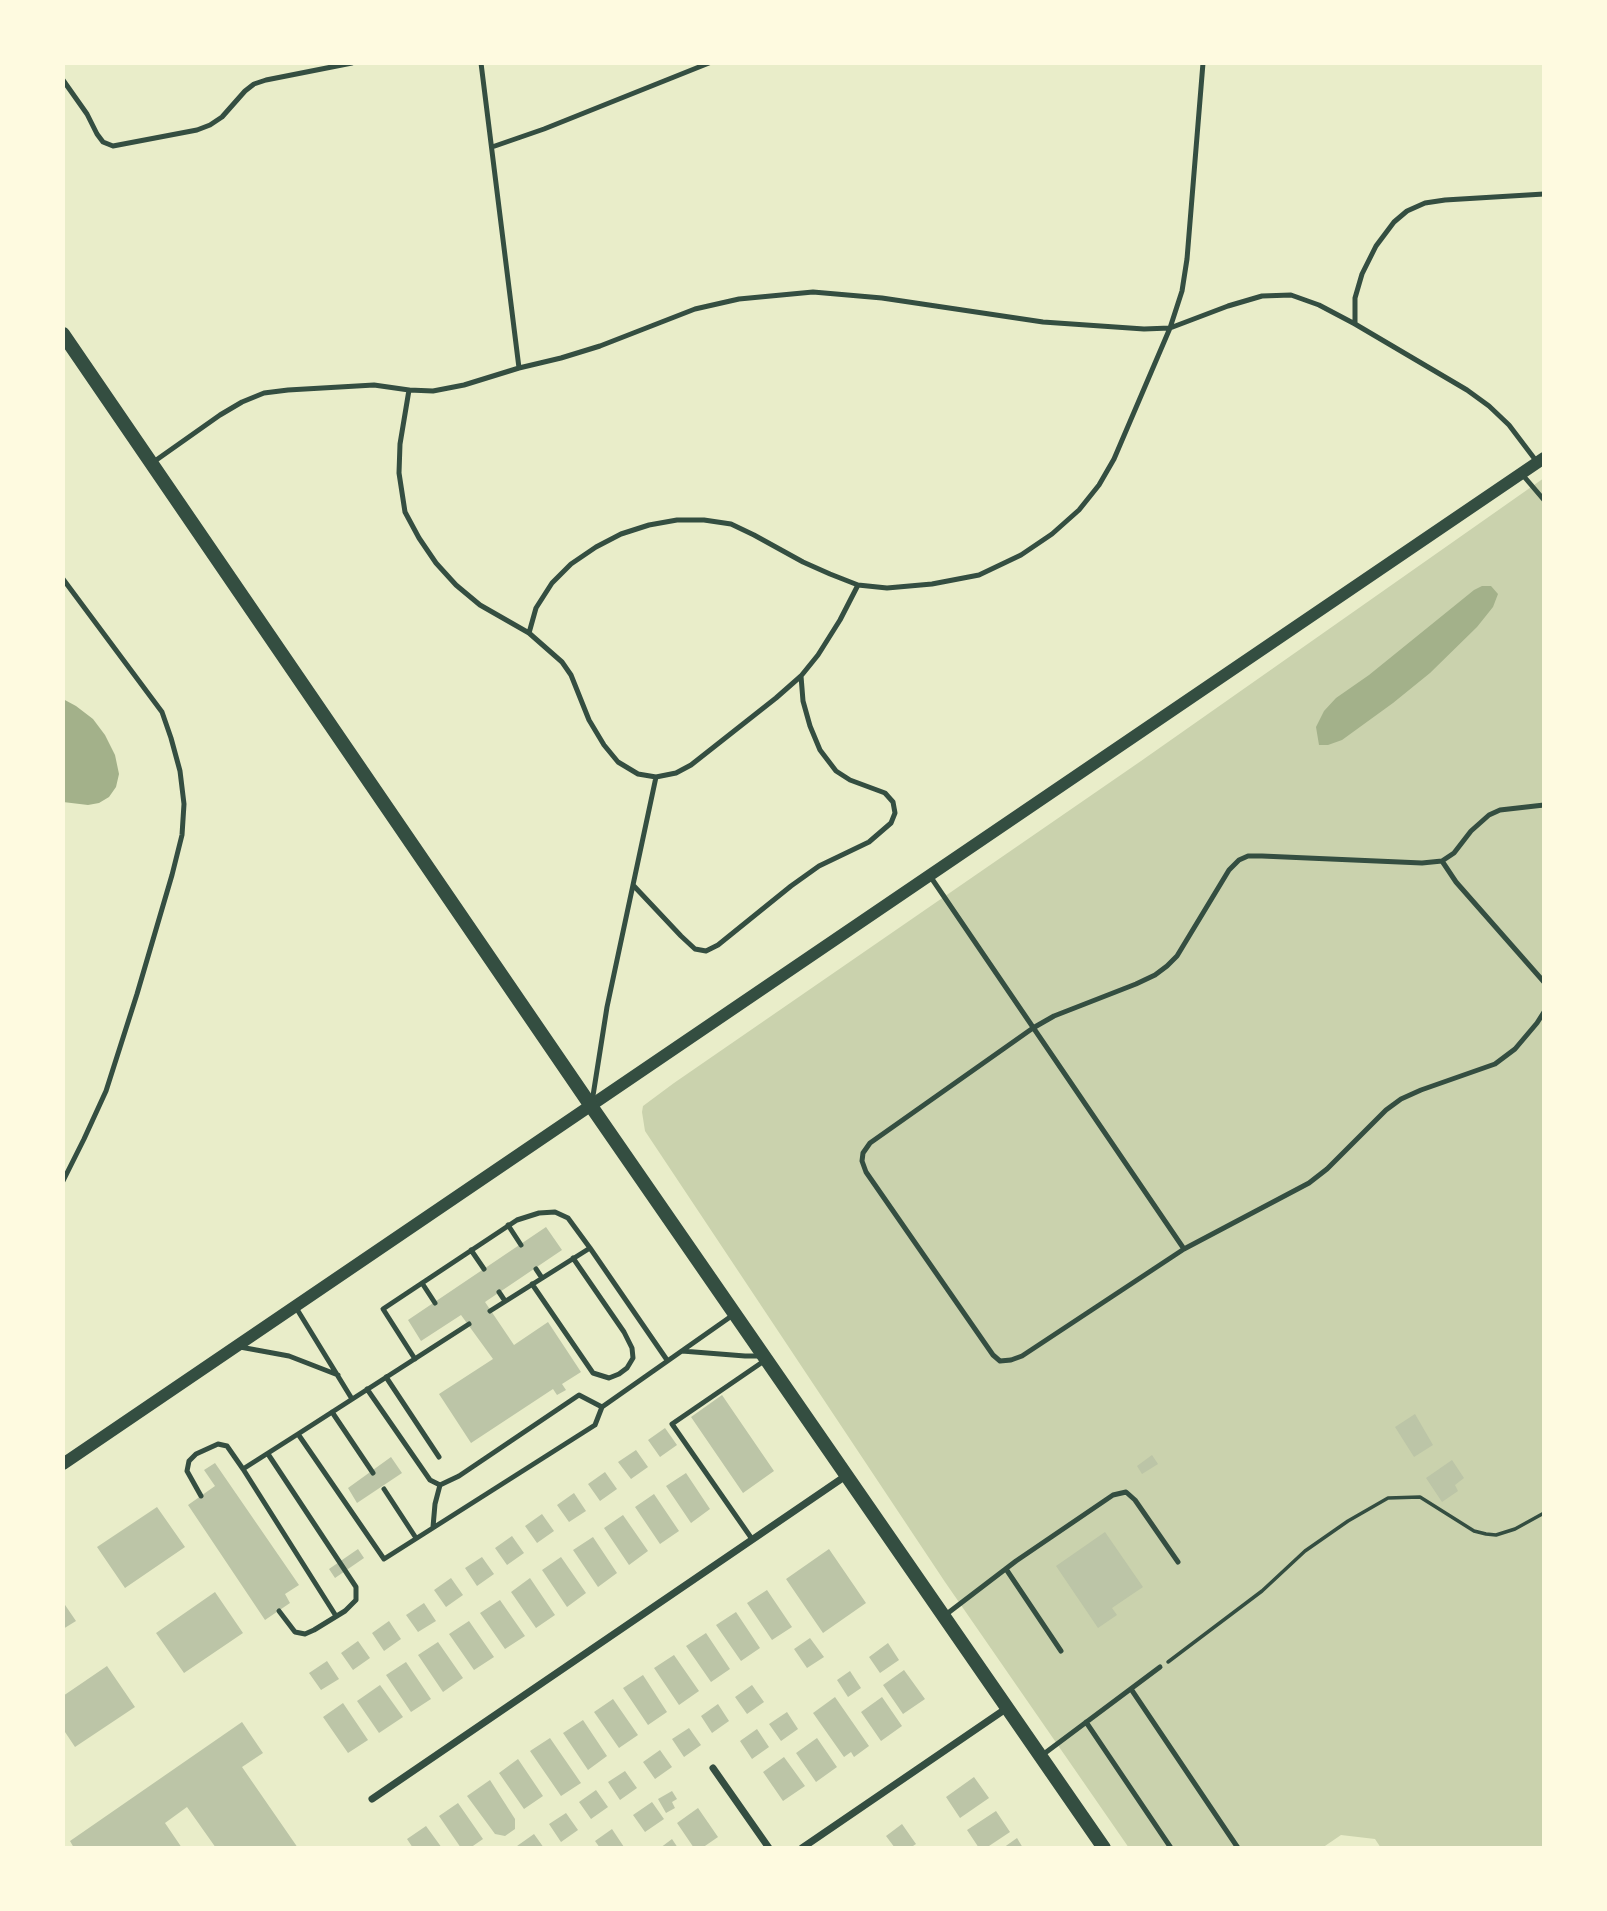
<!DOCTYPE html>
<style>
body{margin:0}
#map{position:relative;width:1607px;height:1911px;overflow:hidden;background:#e9edc9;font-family:Rubik,sans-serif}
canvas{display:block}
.frame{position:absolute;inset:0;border:65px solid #fefae0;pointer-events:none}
</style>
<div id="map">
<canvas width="1607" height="1911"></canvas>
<div class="frame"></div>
</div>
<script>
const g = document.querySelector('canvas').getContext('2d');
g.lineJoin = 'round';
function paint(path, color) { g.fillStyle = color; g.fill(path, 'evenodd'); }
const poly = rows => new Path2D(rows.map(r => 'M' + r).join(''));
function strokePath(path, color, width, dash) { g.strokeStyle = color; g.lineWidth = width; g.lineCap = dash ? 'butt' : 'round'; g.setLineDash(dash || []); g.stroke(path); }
paint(poly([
 [1544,478,1544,1848,1381,1848,1375,1839,1341,1835,1322,1848,1129,1848,945,1582,645,1131,642,1112,643,1106,674,1083,1141,761]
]), '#cad2ad');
paint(poly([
 [1482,586,1491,586,1498,594,1493,607,1477,627,1430,673,1393,703,1342,740,1328,745,1319,745,1316,727,1324,711,1336,698,1369,675,1474,590],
 [63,699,76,706,93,719,105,735,115,755,119,774,116,787,109,797,99,803,88,805,63,802]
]), '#a3b18a');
paint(poly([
 [546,1227,562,1250,485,1302,514,1345,548,1322,581,1372,562,1384,566,1390,557,1395,553,1389,471,1443,439,1394,493,1359,461,1315,421,1341,408,1320],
 [722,1395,774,1471,743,1493,691,1417],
 [1415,1414,1433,1445,1414,1457,1395,1427],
 [665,1428,677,1445,660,1457,648,1440],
 [636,1450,648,1467,631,1479,618,1462],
 [1152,1455,1158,1464,1142,1474,1137,1466],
 [391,1457,402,1473,357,1503,348,1488],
 [1452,1460,1464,1478,1455,1485,1458,1491,1442,1502,1426,1478],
 [215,1463,299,1585,285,1594,290,1603,265,1620,188,1505,215,1486,204,1470],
 [605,1472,617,1489,600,1501,588,1484],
 [686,1473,710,1509,691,1523,666,1486],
 [574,1493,586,1511,569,1522,557,1505],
 [654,1494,679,1531,660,1544,635,1507],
 [157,1507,185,1547,125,1588,97,1547],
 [542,1514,554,1531,537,1543,525,1526],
 [623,1515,648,1551,629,1565,604,1528],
 [1105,1532,1143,1587,1112,1608,1117,1615,1098,1628,1056,1566],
 [512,1536,524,1553,507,1565,495,1548],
 [593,1537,617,1573,598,1587,573,1550],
 [358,1549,364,1558,335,1578,329,1569],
 [829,1549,866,1603,823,1633,786,1579],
 [482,1557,494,1574,477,1586,465,1568],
 [561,1557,586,1593,567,1607,542,1570],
 [451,1578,463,1595,446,1607,434,1590],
 [530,1578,555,1615,536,1628,511,1592],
 [767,1590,792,1627,772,1640,747,1603],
 [215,1592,243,1633,184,1673,156,1633],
 [500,1600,525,1636,505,1649,480,1613],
 [63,1602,76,1621,63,1629],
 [424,1603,436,1621,418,1632,406,1615],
 [736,1612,760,1648,741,1661,716,1625],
 [389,1621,401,1639,384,1651,372,1633],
 [469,1621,494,1657,474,1670,449,1634],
 [706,1633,730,1669,711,1682,686,1646],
 [810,1638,824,1657,807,1668,794,1649],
 [358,1641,370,1658,353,1670,341,1653],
 [438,1642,463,1678,443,1692,418,1655],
 [888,1643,899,1660,880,1673,869,1657],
 [674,1655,699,1691,679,1705,654,1668],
 [327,1661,339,1679,321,1690,309,1673],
 [406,1662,431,1699,411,1712,386,1675],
 [107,1666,135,1707,75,1747,63,1729,63,1696],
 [904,1670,925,1699,903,1714,883,1685],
 [850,1671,861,1688,848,1697,837,1680],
 [643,1675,667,1712,648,1725,623,1688],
 [380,1685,403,1717,379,1733,357,1701],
 [752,1685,764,1702,747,1714,735,1697],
 [835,1697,869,1746,854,1757,851,1752,844,1757,813,1713],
 [882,1697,902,1726,881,1741,861,1712],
 [613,1699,638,1735,619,1748,594,1712],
 [343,1703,368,1740,348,1753,323,1717],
 [718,1704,729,1721,712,1733,701,1716],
 [787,1712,798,1729,781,1741,769,1724],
 [583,1720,607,1756,588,1770,563,1733],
 [242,1722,263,1753,242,1767,298,1848,216,1848,187,1807,165,1823,182,1848,74,1848,70,1841],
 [689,1728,701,1745,684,1757,672,1739],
 [757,1729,769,1747,752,1759,740,1741],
 [550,1738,581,1783,561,1796,530,1751],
 [817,1738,837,1767,816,1782,796,1753],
 [660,1750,672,1767,655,1779,643,1762],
 [784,1757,805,1786,783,1801,763,1772],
 [518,1759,543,1796,524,1809,499,1773],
 [625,1771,637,1788,620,1800,608,1782],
 [974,1777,989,1798,960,1818,946,1797],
 [490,1780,515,1819,515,1829,505,1836,495,1834,467,1796],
 [596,1790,608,1807,591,1819,579,1802],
 [672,1791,677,1799,672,1802,675,1808,666,1813,658,1799],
 [652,1802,664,1819,645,1832,633,1815],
 [458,1803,483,1839,470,1848,461,1848,439,1816],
 [698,1808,718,1837,702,1848,694,1848,677,1823],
 [996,1811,1010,1832,986,1848,979,1848,967,1830],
 [566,1813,578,1830,561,1842,549,1824],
 [902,1824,916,1844,910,1848,895,1848,886,1836],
 [426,1826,442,1848,413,1848,407,1839],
 [612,1829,624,1847,600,1848,595,1841],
 [534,1834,544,1848,519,1848,517,1846],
 [1017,1838,1023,1848,1003,1848],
 [672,1839,678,1848,660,1848]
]), '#bcc5a7');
strokePath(poly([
 [1168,1662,1262,1591,1305,1551,1348,1521,1388,1498,1420,1497,1474,1531,1486,1534,1496,1535,1515,1529,1544,1513]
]), '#344e41', 3.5);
strokePath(poly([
 [481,63,519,368],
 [63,80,87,114,97,134,103,142,113,146,197,130,210,125,222,117,245,91,254,84,266,80,352,63],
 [492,147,544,129,709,63],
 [1355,324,1355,298,1362,274,1376,246,1394,222,1407,211,1425,203,1445,200,1544,194],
 [409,390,400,444,399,473,405,512,419,538,436,563,456,585,480,605,529,633,562,662,571,675,589,720,604,745,618,762,638,774,656,777,676,773,691,765,776,698,801,676,818,655,840,620,858,585],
 [152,463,220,415,242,402,264,393,288,390,374,385,409,390,433,391,464,385,519,368,561,358,600,346,695,309,739,299,813,292,882,298,1043,322,1144,329,1170,328,1228,306,1262,296,1291,295,1319,305,1355,324,1467,390,1489,406,1509,425,1537,462],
 [1521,473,1544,500],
 [63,579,162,712,171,738,180,771,184,804,182,835,172,875,137,994,106,1091,84,1139,63,1181],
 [529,633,536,608,552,583,571,564,596,547,621,534,649,525,677,520,704,520,731,524,754,535,803,562,830,574,858,585,887,588,932,584,979,575,1021,555,1052,534,1079,510,1099,485,1114,459,1170,328,1182,291,1187,259,1203,63],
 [1544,805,1500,810,1489,815,1471,831,1454,853,1442,861,1422,863,1262,856,1248,856,1239,860,1229,870,1177,956,1167,966,1155,975,1136,984,1054,1016,1033,1028,870,1143,863,1153,862,1161,866,1172,993,1355,1000,1361,1011,1360,1022,1356,1184,1249,1309,1183,1327,1169,1386,1110,1401,1099,1421,1090,1495,1064,1515,1049,1537,1023,1544,1012],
 [1442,861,1456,882,1544,982],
 [930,876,1184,1249],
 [633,885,681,936,695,949,706,951,718,945,791,886,819,866,869,842,891,823,895,813,893,802,885,793,850,780,836,771,820,750,810,726,803,701,801,676],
 [592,1102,607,1007,656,777],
 [508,1225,521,1245],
 [471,1250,484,1269],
 [536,1269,542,1278],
 [422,1283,435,1303],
 [532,1284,593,1373,609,1378,619,1374,627,1368,633,1358,632,1348,624,1332,573,1258],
 [499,1292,505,1301],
 [295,1306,352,1399],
 [490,1311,590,1248,667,1360],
 [469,1324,298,1434,384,1559,595,1425,602,1407,733,1315],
 [240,1347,289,1356,338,1375],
 [682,1351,745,1356,762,1356],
 [415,1359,383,1309,517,1220,539,1213,555,1212,568,1218,590,1248],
 [386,1377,439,1457],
 [367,1389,430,1480,440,1485,459,1476,579,1395,602,1407],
 [332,1412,373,1473],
 [268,1454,356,1587,356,1600,345,1611,314,1630,305,1634,295,1632,279,1611],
 [243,1469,336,1616],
 [384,1489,416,1538],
 [201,1496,187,1471,189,1461,196,1454,218,1444,227,1446,243,1469,298,1434],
 [433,1527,435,1504,440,1485],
 [752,1539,672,1424,764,1361],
 [1006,1569,1061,1651],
 [944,1616,1016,1561,1113,1495,1126,1492,1135,1500,1178,1562],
 [1131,1689,1238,1848],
 [1086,1722,1171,1848],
 [1041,1756,1160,1667]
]), '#344e41', 5);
strokePath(poly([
 [713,1768,769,1848],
 [372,1799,847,1475],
 [802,1848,1007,1708]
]), '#344e41', 7);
strokePath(poly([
 [63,1464,1544,458]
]), '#344e41', 12);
strokePath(poly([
 [63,334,591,1106,1104,1848]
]), '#344e41', 14);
</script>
